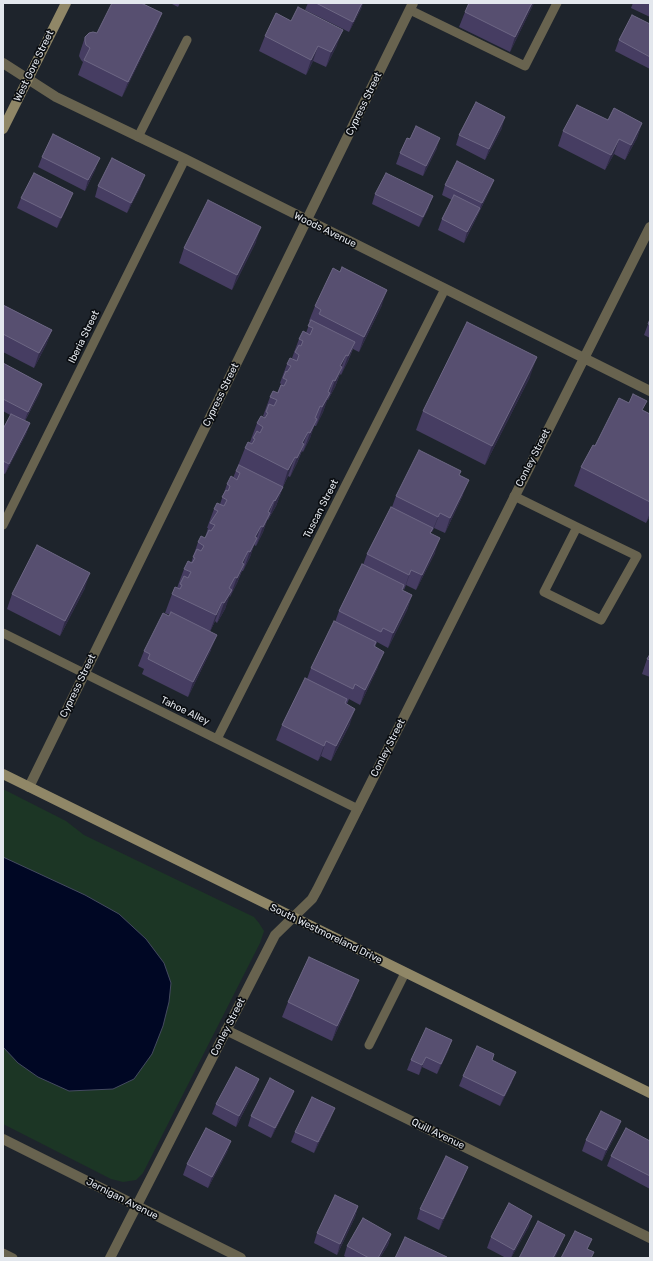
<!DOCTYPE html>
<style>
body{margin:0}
#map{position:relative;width:653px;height:1261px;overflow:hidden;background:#1e242c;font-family:Rubik,sans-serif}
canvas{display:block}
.frame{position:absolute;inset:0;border:4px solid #e3e7ed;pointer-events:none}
</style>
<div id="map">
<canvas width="653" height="1261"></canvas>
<div class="frame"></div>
</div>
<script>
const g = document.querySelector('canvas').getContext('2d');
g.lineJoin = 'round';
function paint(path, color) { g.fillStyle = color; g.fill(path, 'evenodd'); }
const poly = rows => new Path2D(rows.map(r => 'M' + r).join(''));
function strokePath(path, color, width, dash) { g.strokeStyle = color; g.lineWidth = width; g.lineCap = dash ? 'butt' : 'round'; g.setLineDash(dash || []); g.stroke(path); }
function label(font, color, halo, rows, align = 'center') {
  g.font = font + ' Rubik,sans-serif'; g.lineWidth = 3.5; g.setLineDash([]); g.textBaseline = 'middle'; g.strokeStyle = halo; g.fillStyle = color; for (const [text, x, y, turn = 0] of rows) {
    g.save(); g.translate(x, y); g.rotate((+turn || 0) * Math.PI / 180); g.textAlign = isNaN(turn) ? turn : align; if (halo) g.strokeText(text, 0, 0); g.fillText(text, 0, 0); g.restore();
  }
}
paint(poly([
 [3,789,66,821,84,835,254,917,259,923,264,931,260,943,143,1173,136,1180,123,1182,111,1179,3,1124]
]), '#1c3625');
const water = poly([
 [3,857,85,895,119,914,146,939,164,963,171,983,169,1002,163,1026,152,1054,134,1079,113,1089,69,1091,38,1077,18,1063,3,1047,3,857]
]);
paint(water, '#000724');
strokePath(water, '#444a60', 1);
strokePath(poly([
 [410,10,525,66,557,3],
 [138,137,187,40],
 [514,496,577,527],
 [3,525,185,159],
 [577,527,637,556,601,620,544,592,577,527],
 [3,633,358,809],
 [217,739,445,289],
 [369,1045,405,973],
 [3,1253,13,1258]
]), '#68634f', 9);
strokePath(poly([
 [3,63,56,97,185,159,650,391],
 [29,787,413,3],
 [226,1030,650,1238],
 [3,1139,241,1258],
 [110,1258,275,935,312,899,317,890,650,227]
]), '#68634f', 10);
strokePath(poly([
 [3,129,66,3],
 [3,774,650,1093]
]), '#908767', 10);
paint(poly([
 [170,3,180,3,178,7],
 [308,3,363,3,361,9,349,32,305,10],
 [534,3,510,52,459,27,465,12],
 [633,3,650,3,650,17,631,8],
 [162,13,156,28,122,97,78,75,83,62,81,60,79,56,80,52,85,37],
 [650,24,650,69,615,51,619,40],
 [265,36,337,45,326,67,313,61,306,75,259,51],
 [608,120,642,123,637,138,625,160,614,154,605,170,558,146,563,131],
 [502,128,485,160,456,145,459,135],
 [410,139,437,148,423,176,396,164,400,153],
 [42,157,96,168,85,191,38,167],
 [494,180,490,190,464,243,438,230,442,219,452,200,442,195,445,185],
 [98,186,141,186,127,213,95,197],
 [375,194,429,207,419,227,372,204],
 [21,198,69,203,57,228,17,208],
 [256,242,232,290,179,263,184,248],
 [3,305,52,330,46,345,34,368,3,352],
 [382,305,359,352,353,349,348,361,341,375,340,374,335,387,328,400,327,400,323,412,316,426,314,426,310,438,303,452,302,451,297,463,290,477,288,476,283,487,276,506,268,520,267,520,263,532,256,546,254,545,250,557,243,571,242,571,237,583,230,597,229,596,225,609,217,623,215,621,210,632,211,650,188,697,142,674,144,669,138,666,144,651,170,615,165,613,172,594,177,588,184,569,191,563,198,542,205,538,208,528,207,528,214,509,220,504,227,484,233,478,245,448,250,442,257,423,263,418,264,416,263,416,270,397,277,393,281,384,280,383,287,364,293,359,292,358,299,339,306,333,310,322,309,321,315,306],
 [650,319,650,338,644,335],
 [3,363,42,384,39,394,25,421,30,423,26,434,5,474,3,473,3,429,10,415,3,411],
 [530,377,485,465,416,430,423,411],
 [643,410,650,414,650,516,646,523,574,486,581,467,595,446],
 [461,471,459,475,463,495,445,533,434,528,432,532,431,532,431,533,435,553,416,590,406,585,404,590,403,589,402,590,412,595,407,610,388,648,377,642,375,647,374,646,378,667,360,705,349,699,347,704,346,703,350,724,331,761,321,756,318,761,276,740,282,725,307,679,311,668,335,622,339,611,363,565,367,554,392,507,396,496],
 [85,588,60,636,7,609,12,594],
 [650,654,650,677,642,674,647,659],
 [353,995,332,1041,282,1017,288,1002],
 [452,1040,448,1051,437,1074,422,1067,419,1075,407,1070,411,1060],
 [492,1060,512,1082,500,1106,459,1086,463,1076],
 [259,1079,255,1090,236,1127,212,1114,216,1104],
 [294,1091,290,1101,271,1138,248,1126,251,1116],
 [331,1118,314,1153,291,1142,295,1132],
 [621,1121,617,1132,602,1161,582,1151,586,1140],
 [231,1141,227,1152,208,1188,183,1175,187,1164],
 [650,1141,650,1189,607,1166,611,1156],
 [464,1177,439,1230,417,1219,420,1209],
 [358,1206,355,1217,337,1255,314,1243,317,1233],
 [529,1226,511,1258,506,1258,487,1248,491,1237],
 [391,1234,388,1245,380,1258,347,1258,344,1256,347,1246]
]), '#463d62');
paint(poly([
 [362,3,363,3,361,9,349,32,353,22],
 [532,3,534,3,510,52,515,37],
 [162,13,156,28,122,97,128,82],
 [343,30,337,45,326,67,331,52],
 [318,46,313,61,306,75,311,60],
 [505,117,502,128,485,160,489,149],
 [642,123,637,138,625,160,631,145],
 [440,138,437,148,423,176,426,166],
 [619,139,614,154,605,170,611,155],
 [100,158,96,168,85,191,88,180],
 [145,175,141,186,127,213,131,203],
 [494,180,490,190,478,214,482,203],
 [73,193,69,203,57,228,61,218],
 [433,196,429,207,419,227,423,217],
 [480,208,476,218,464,243,467,232],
 [261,227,256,242,232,290,237,275],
 [387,290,382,305,359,352,364,337],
 [52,330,46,345,34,368,39,353],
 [355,342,348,361,341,375,348,356],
 [346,355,339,374,342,367,335,387,328,400,340,366],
 [537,357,530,377,485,465,492,446],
 [333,380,327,399,330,393,323,412,316,426,328,392],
 [42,384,39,394,24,422,28,412],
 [317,419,310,438,303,452,310,433],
 [30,423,26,434,5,474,9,464],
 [308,432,301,450,304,444,297,463,290,477,302,443],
 [295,457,288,476,282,488,283,487,276,506,268,520,275,501,282,489,288,470],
 [469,480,463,495,445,533,450,518],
 [274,500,267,519,270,513,263,532,256,546,268,512],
 [440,513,434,528,432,532,438,517],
 [650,513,650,516,646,523],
 [261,526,250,557,243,571,255,537],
 [440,538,435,553,416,590,422,575],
 [248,551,241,570,244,564,237,583,230,597,242,563],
 [411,570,406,585,404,590,409,575],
 [90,573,85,588,60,636,65,621],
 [232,590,225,609,217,623,224,603],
 [412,595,407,610,388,648,393,633],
 [222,602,215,621,209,634,216,615],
 [217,635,211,650,188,697,193,682],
 [384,652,378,667,360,705,365,690],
 [355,709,350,724,331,761,336,746],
 [326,741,321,756,318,761],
 [359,980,353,995,332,1041,337,1026],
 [452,1040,448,1051,437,1074,441,1064],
 [426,1057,422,1067,419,1075,422,1065],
 [516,1072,512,1082,500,1106,504,1096],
 [259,1079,255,1090,236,1127,239,1116],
 [294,1091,290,1101,271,1138,275,1128],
 [335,1108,331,1118,314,1153,318,1142],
 [621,1121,617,1132,602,1161,606,1150],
 [231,1141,227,1152,208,1188,212,1177],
 [468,1167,464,1177,439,1230,443,1219],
 [358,1206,355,1217,337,1255,340,1244],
 [532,1216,529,1226,511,1258,514,1250],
 [391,1234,388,1245,380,1258,378,1258],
 [565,1235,561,1245,555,1258,553,1258]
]), '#2f2b46');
const building = poly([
 [112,3,141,3,162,13,128,82,84,60,90,48,86,45,85,41,85,37,89,33,93,32,97,33,112,3],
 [316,3,362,3,353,22,316,3],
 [469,3,532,3,515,37,465,12,469,3],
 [298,7,343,30,331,52,318,46,311,60,265,36,276,13,291,21,298,7],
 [632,15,650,24,650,57,619,40,632,15],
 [476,102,505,117,489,149,459,135,476,102],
 [577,105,608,120,614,108,642,123,631,145,619,139,611,155,563,131,577,105],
 [416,126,440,138,426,166,400,153,407,138,410,139,416,126],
 [53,134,100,158,88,180,42,157,53,134],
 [112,158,145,175,131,203,98,186,112,158],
 [457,161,494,180,482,203,445,185,457,161],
 [34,173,73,193,61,218,21,198,34,173],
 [386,173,433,196,423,217,375,194,386,173],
 [454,195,480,208,467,232,442,219,454,195],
 [208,200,261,227,237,275,184,248,208,200],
 [342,267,387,290,364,337,319,314,321,310,315,306,333,268,340,272,342,267],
 [3,305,52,330,39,353,3,334,3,305],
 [650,319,650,325,648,324,650,319],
 [311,320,355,342,348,356,346,355,340,366,342,367,335,381,333,380,328,392,330,393,322,407,320,406,315,418,317,419,310,433,308,432,302,443,304,444,297,458,295,457,288,470,245,448,248,442,252,444,255,439,253,438,257,431,260,433,263,427,257,423,261,416,265,418,268,413,266,412,269,404,274,406,277,400,270,397,273,391,278,393,281,385,284,386,287,380,283,378,286,371,287,372,291,366,287,364,290,358,297,361,299,355,295,352,299,345,301,346,303,341,299,339,303,331,310,335,313,328,308,326,311,320],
 [467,322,537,357,492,446,423,411,467,322],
 [3,363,42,384,28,412,3,399,3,363],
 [633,394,647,401,642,410,650,414,650,502,581,467,593,445,595,446,619,398,629,403,633,394],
 [11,414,30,423,9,464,3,461,3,429,11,414],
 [419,450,461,471,459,475,469,480,450,518,440,513,438,517,396,496,419,450],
 [239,465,283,487,275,501,274,500,268,512,270,513,263,527,261,526,255,537,257,538,250,552,248,551,242,563,244,564,237,578,235,577,229,588,232,590,224,603,222,602,216,615,172,594,175,587,180,589,182,585,180,584,184,576,188,578,191,572,184,569,188,561,192,563,195,558,193,557,197,549,201,551,204,546,198,542,201,536,205,538,209,530,211,531,215,525,210,523,218,511,214,509,217,503,224,506,227,500,222,497,226,490,228,491,230,486,227,484,231,476,237,480,240,473,236,471,239,465],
 [391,507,433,528,430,533,440,538,422,575,411,570,409,575,367,554,391,507],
 [37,545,90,573,65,621,12,594,37,545],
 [362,564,404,585,402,590,412,595,393,633,383,628,381,632,339,611,362,564],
 [171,612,217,635,193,682,148,659,150,654,144,651,163,613,169,616,171,612],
 [334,621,376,642,374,646,384,652,365,690,355,684,353,689,311,668,334,621],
 [650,654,650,660,647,659,650,654],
 [305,678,347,699,345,703,355,709,336,746,326,741,324,746,282,725,305,678],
 [309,957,359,980,337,1026,288,1002,309,957],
 [426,1028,452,1040,441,1064,426,1057,422,1065,411,1060,426,1028],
 [477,1046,494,1054,492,1060,516,1072,504,1096,463,1076,477,1046],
 [236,1067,259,1079,239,1116,216,1104,236,1067],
 [270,1078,294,1091,275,1128,251,1116,270,1078],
 [312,1097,335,1108,318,1142,295,1132,312,1097],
 [601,1111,621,1121,606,1150,586,1140,601,1111],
 [206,1128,231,1141,212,1177,187,1164,206,1128],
 [626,1128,650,1141,650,1176,611,1156,626,1128],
 [446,1156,468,1167,443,1219,420,1209,446,1156],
 [335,1195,358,1206,340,1244,317,1233,335,1195],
 [509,1203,532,1216,514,1250,491,1237,509,1203],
 [363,1218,391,1234,378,1258,369,1258,347,1246,363,1218],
 [538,1221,565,1235,553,1258,519,1258,538,1221],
 [575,1231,592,1239,587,1249,594,1252,591,1258,561,1258,575,1231],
 [405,1237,447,1257,447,1258,395,1258,405,1237]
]);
paint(building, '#574f70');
strokePath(building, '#6d6784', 1);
label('10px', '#e3e7ed', '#0a0d11', [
 ["West Gore Street",34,66,-64],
 ["Cypress Street",364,104,-64],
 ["Woods Avenue",325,230,26],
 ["Iberia Street",84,337,-64],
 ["Cypress Street",221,395,-64],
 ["Conley Street",533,458,-63],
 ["Tuscan Street",321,509,-63],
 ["Cypress Street",78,686,-64],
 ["Tahoe Alley",185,711,26],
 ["Conley Street",388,748,-63],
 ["South Westmoreland Drive",326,934,26],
 ["Conley Street",228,1027,-63],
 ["Quill Avenue",438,1134,26],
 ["Jernigan Avenue",122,1199,27]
]);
</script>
